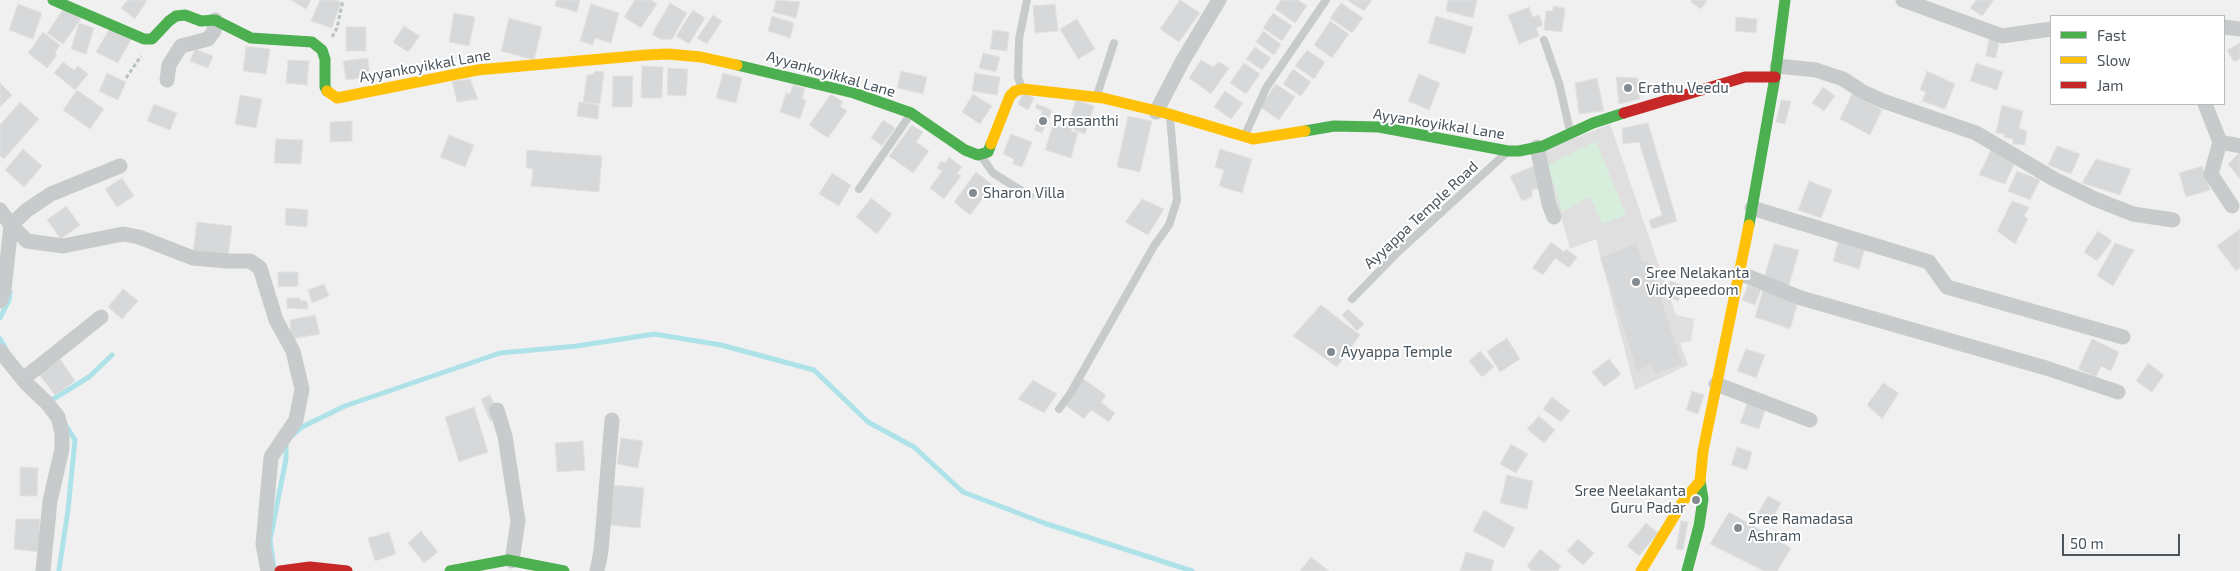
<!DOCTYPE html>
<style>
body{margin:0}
#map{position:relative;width:2240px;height:571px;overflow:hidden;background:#f1f0f0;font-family:"Exo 2",sans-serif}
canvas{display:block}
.legend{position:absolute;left:2050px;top:15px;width:175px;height:90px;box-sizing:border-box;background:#fff;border:1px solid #b6bbbe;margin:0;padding:6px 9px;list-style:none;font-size:15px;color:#49545c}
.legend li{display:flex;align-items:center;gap:10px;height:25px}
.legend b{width:25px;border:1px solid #b6bbbe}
.scale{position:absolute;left:2062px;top:534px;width:118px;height:22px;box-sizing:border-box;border:2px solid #49545c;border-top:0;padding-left:6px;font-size:15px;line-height:18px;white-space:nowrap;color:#49545c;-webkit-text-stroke:4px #fff;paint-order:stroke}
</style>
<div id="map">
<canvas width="2240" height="571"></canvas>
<ul class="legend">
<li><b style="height:6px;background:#4caf50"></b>Fast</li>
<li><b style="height:6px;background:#ffc107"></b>Slow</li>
<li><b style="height:6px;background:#c62828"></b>Jam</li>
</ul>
<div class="scale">50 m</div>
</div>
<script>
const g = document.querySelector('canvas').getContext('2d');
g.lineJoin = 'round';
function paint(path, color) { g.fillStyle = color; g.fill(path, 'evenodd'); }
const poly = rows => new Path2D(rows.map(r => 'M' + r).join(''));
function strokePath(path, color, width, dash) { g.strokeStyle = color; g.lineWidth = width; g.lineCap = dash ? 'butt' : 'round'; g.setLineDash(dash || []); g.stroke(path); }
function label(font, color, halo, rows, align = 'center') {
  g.font = font + ' "Exo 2",sans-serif'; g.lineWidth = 4; g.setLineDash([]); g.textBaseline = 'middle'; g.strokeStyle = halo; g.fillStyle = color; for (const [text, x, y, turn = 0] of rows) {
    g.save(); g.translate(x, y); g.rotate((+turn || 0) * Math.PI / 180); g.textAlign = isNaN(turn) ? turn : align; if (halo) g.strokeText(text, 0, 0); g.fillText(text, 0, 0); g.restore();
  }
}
paint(poly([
 [1610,124,1676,315,1694,319,1691,341,1680,343,1688,365,1635,390,1596,239,1570,249,1543,151]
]), '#dfdfe0');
paint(poly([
 [1596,141,1626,215,1602,224,1590,197,1562,212,1548,165]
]), '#d7eedd');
strokePath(poly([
 [0,318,9,300,10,292],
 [0,339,6,349],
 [50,401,89,377,112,355],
 [293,435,302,427,345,406,500,353,577,346,654,334,721,345,814,370,868,422,914,447,963,492,1044,523,1192,571],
 [274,568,270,540,286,459,286,443],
 [59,570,68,510,75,440,64,422]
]), '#aee2e9', 5);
const building = poly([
 [128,0,147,0,135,19,121,8,128,0],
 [291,0,311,0,306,9,291,0],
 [320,0,335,0,341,2,332,28,311,21,320,0],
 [556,0,580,0,577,12,555,6,556,0],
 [635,0,651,0,657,4,641,28,624,17,635,0],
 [776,0,800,2,796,18,773,12,776,0],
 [1180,0,1200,13,1179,42,1160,29,1180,0],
 [1281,0,1298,0,1307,6,1295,23,1275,9,1281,0],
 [1347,0,1372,0,1364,11,1347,0],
 [1448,0,1477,0,1473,18,1446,11,1448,0],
 [1692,0,1707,0,1701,9,1691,2,1692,0],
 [1976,0,1994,0,1982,16,1970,8,1976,0],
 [670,3,687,13,672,39,662,40,652,34,670,3],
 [1341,3,1363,18,1352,33,1330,18,1341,3],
 [18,4,42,13,33,39,9,30,18,4],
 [591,4,619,13,611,43,595,38,593,45,580,41,591,4],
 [1055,4,1058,31,1035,33,1033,6,1055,4],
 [1553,6,1565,8,1562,32,1544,30,1546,11,1553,11,1553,6],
 [1529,7,1533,17,1539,15,1543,25,1536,28,1539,36,1519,44,1508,15,1529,7],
 [64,8,81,19,63,44,47,33,64,8],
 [693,10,705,18,689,44,676,36,693,10],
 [454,13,475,17,469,46,449,42,454,13],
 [1273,13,1292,26,1282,41,1263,28,1273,13],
 [713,15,722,21,707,44,697,38,713,15],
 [772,16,794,23,790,38,768,31,772,16],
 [1436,16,1473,27,1465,54,1428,43,1436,16],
 [1736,17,1757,19,1756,33,1735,31,1736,17],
 [509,18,542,27,534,60,501,51,509,18],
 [1077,19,1095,49,1078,59,1060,29,1077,19],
 [1330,21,1349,34,1332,58,1314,45,1330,21],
 [79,23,94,28,86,54,71,49,79,23],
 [404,26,420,36,408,52,393,42,404,26],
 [346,27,366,27,366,51,346,51,346,27],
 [110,28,132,38,118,63,96,52,110,28],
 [993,30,1009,32,1007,51,990,49,993,30],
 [1263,31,1281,44,1274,55,1256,42,1263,31],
 [43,32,60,45,55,53,57,55,47,68,28,53,43,32],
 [1989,39,1999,41,1996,58,1986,56,1989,39],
 [2240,43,2240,59,2234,62,2227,50,2240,43],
 [246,46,270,49,266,74,243,71,246,46],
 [1255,47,1271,58,1262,70,1246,59,1255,47],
 [195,49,213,56,208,68,190,61,195,49],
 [1307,50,1325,62,1314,79,1295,66,1307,50],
 [983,53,1000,57,996,72,979,68,983,53],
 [368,58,370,77,346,80,343,61,368,58],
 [288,60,309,61,307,85,286,83,288,60],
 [1201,60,1213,67,1219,62,1229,68,1211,94,1189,78,1201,60],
 [63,62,74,70,78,66,88,74,75,90,54,73,63,62],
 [1244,63,1260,74,1246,94,1230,83,1244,63],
 [1976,63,2003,72,1997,90,1970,81,1976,63],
 [642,66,663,67,662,98,641,98,642,66],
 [668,68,688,69,686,96,667,95,668,68],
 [1293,69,1311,82,1301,96,1283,84,1293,69],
 [596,71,604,72,600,104,583,102,587,75,593,74,596,71],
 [901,71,927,77,923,94,897,88,901,71],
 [1927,71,1955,84,1945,109,1922,101,1926,92,1920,90,1927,71],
 [107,73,126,82,118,100,99,91,107,73],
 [723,73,742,78,736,103,716,98,723,73],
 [975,73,1000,77,997,95,972,91,975,73],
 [1419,74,1440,83,1429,110,1408,101,1419,74],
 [613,76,633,76,632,107,612,107,613,76],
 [1616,77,1638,78,1640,99,1619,104,1616,77],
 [1597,78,1604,111,1579,114,1575,83,1597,78],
 [470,79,478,99,457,102,452,81,470,79],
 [0,83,12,95,0,107,0,83],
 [1276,84,1295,97,1279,120,1260,107,1276,84],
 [793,85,805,88,802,98,806,101,800,119,780,112,786,93,790,94,793,85],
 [1823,87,1835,96,1824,111,1812,103,1823,87],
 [77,90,104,109,90,129,63,110,77,90],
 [1225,91,1243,103,1231,119,1214,107,1225,91],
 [1024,92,1034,98,1028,110,1018,104,1024,92],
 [831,94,843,102,840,106,847,111,828,138,809,125,831,94],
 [973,94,992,106,980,124,962,112,973,94],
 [1852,94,1882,110,1870,135,1840,119,1852,94],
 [240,95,262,99,256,128,235,124,240,95],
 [1076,100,1094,106,1085,134,1074,130,1076,124,1069,122,1076,100],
 [1781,100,1791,101,1785,124,1776,122,1781,100],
 [20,102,39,119,4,159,0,156,0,125,20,102],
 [579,102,599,105,598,119,577,116,579,102],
 [154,104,177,113,170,130,147,121,154,104],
 [1037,104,1052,110,1042,133,1034,130,1042,111,1035,108,1037,104],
 [2002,105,2023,111,2019,128,2027,131,2025,145,2013,144,2013,139,2004,137,2005,134,1996,133,2002,105],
 [1128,116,1152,121,1140,172,1117,167,1128,116],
 [883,120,895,128,882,146,871,138,883,120],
 [352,121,352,141,330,142,330,122,352,121],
 [1064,123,1073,125,1071,131,1078,133,1071,158,1045,150,1053,125,1062,127,1064,123],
 [1648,123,1677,221,1652,229,1649,220,1662,215,1639,142,1623,144,1622,128,1648,123],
 [912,125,923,132,916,142,929,151,913,173,889,156,912,125],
 [1011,134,1032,142,1022,167,1013,164,1014,159,1003,154,1011,134],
 [449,135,474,145,465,167,440,157,449,135],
 [276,139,303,140,301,164,274,163,276,139],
 [2057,146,2080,154,2071,174,2048,165,2057,146],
 [1992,148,2016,160,2005,184,1979,175,1992,148],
 [23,149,42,166,24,187,5,170,23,149],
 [1220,149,1252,159,1242,193,1219,186,1224,170,1215,167,1220,149],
 [527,150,602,156,599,192,531,186,533,169,526,168,527,150],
 [2240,152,2240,179,2228,164,2240,152],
 [949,157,962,167,957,173,961,176,944,199,930,188,942,171,937,168,941,161,945,163,949,157],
 [2096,159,2131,169,2120,195,2082,183,2096,159],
 [1534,166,1539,188,1532,190,1532,197,1522,201,1510,176,1534,166],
 [2202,166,2210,190,2186,197,2179,173,2202,166],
 [2017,171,2040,180,2030,200,2008,191,2017,171],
 [976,172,993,185,970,215,954,202,976,172],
 [832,173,851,185,839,206,819,194,832,173],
 [122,178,134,196,117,207,105,189,122,178],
 [1809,181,1832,190,1821,218,1798,210,1809,181],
 [871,198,892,214,877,234,856,217,871,198],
 [1142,199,1164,209,1148,235,1125,222,1142,199],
 [2012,201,2029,207,2024,216,2028,219,2015,244,1997,231,2012,201],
 [66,206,80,225,61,239,47,220,66,206],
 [286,208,308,210,307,227,285,225,286,208],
 [197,222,232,226,228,257,193,252,197,222],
 [2240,229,2240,268,2236,271,2217,246,2240,229],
 [2098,231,2112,241,2097,261,2084,252,2098,231],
 [1839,239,1865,248,1859,269,1833,261,1839,239],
 [1551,242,1564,252,1566,249,1577,257,1569,268,1555,258,1543,275,1532,268,1551,242],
 [1637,243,1643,261,1649,260,1683,365,1656,374,1651,365,1637,372,1600,257,1637,243],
 [2115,243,2134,250,2113,286,2097,276,2115,243],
 [1774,244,1799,250,1789,285,1764,278,1774,244],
 [278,272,298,272,298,286,278,287,278,272],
 [1670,281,1684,286,1678,301,1665,296,1670,281],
 [324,284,329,296,312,303,308,290,324,284],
 [1748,285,1761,290,1755,305,1742,300,1748,285],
 [123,289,138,301,122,319,108,307,123,289],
 [1763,290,1798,302,1790,329,1755,317,1763,290],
 [287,298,300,298,300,301,307,301,308,309,287,308,287,298],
 [1321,305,1360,335,1337,367,1293,336,1321,305],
 [1348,309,1364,324,1357,331,1342,315,1348,309],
 [315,315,320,334,291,339,290,320,315,315],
 [1507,338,1520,359,1500,372,1487,351,1507,338],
 [2092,339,2119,352,2111,371,2101,366,2096,377,2078,369,2092,339],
 [1746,349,1765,355,1756,378,1737,371,1746,349],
 [1480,351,1494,367,1482,377,1469,361,1480,351],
 [60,359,75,381,55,395,38,373,60,359],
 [1609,359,1621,374,1604,387,1592,372,1609,359],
 [2148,363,2164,375,2152,392,2136,381,2148,363],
 [1082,378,1106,395,1101,402,1115,413,1109,422,1091,410,1084,419,1064,404,1082,378],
 [1033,380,1057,394,1044,413,1018,399,1033,380],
 [1883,383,1899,393,1882,419,1867,405,1883,383],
 [1692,391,1704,395,1698,414,1686,410,1692,391],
 [490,395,499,417,490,421,481,399,490,395],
 [1552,397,1570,411,1561,422,1543,409,1552,397],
 [1748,401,1766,407,1759,429,1740,423,1748,401],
 [474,407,488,452,459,462,445,417,474,407],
 [1539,416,1555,430,1544,443,1527,429,1539,416],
 [621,438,643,441,638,468,617,464,621,438],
 [583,441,585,470,557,472,555,443,583,441],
 [1511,444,1528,454,1516,473,1500,464,1511,444],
 [1737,447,1752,452,1747,470,1731,465,1737,447],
 [20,467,38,468,37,496,20,496,20,467],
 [1507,475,1533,481,1527,509,1500,503,1507,475],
 [614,485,644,488,640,528,610,525,614,485],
 [1768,496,1781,503,1771,521,1758,513,1768,496],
 [1484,510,1515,528,1504,548,1473,531,1484,510],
 [1729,512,1791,548,1777,571,1764,571,1710,544,1729,512],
 [16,519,40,519,39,552,14,549,16,519],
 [1681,521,1688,522,1683,550,1676,549,1681,521],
 [1646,523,1658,533,1639,556,1627,546,1646,523],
 [421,531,438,552,424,563,408,543,421,531],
 [389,532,396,554,375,561,368,538,389,532],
 [1578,539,1594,553,1583,565,1567,551,1578,539],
 [1540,549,1561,566,1558,571,1532,571,1527,566,1540,549],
 [1466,552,1494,560,1491,571,1460,571,1466,552],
 [1311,557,1329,571,1300,571,1311,557]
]);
paint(building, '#d7d8d9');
strokePath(building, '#e2e2e3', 1);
strokePath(poly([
 [332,37,337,28,343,0],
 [126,78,141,56]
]), '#b8c2be', 3, [4, 2.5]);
strokePath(poly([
 [1544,40,1559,83,1570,131],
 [1022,89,1018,77,1019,39,1027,0],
 [1097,95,1114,43],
 [1245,135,1266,88,1326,0],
 [981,156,993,173,1030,196],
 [859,189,910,115],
 [1352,299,1398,252,1505,154],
 [1059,409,1070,394,1154,246,1169,225,1177,200,1170,116]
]), '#c8cbcc', 8);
strokePath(poly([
 [1903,0,2002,36,2051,29],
 [2224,27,2240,29],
 [1777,66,1816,70,1843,79,1863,92,1883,101,1976,133,2054,179,2095,199,2133,214,2173,220],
 [167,80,169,65,181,46,208,39,214,31,215,20],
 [2205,104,2220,142,2240,146],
 [1156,112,1182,62,1219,0],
 [2220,142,2211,174,2232,206],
 [1537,147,1549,204,1554,217],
 [120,166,51,194,27,210,11,225,27,241,63,246,123,234,139,237,193,258,226,261,250,261,260,268,276,320,293,351,302,389,296,420,271,457,263,544,268,571],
 [1752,208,1929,262,1947,287,2123,337],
 [0,210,11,225,4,290,0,301],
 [1739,273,1801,298,2046,368,2118,392],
 [0,351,26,383,47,403,58,417,62,433,62,449,50,501,43,571],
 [23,379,101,317],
 [1716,384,1810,420],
 [497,410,505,436,518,521,512,561],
 [597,571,601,551,612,420]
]), '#c8cbcc', 15);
strokePath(poly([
 [53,0,144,39,152,39,169,21,176,16,185,15,201,21,215,20,251,38,312,42,322,50,325,59,325,87,327,91],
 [737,65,854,93,911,113,965,150,978,155,988,152,991,144],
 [1305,131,1334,126,1379,127,1508,151,1519,151,1543,146,1593,123,1624,113],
 [1749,225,1775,77,1785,0],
 [450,571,508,560,564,571],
 [1687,571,1699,526,1703,499,1700,481]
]), '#4caf50', 11);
strokePath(poly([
 [327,91,337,98,477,70,646,55,668,54,701,57,737,65],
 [991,144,1010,96,1015,91,1023,89,1103,98,1169,114,1253,139,1305,131],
 [1641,571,1684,500,1700,481,1703,451,1749,225]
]), '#ffc107', 11);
strokePath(poly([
 [1624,113,1745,77,1775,77],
 [280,571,310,567,347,571]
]), '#c62828', 11);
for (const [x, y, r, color] of [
 [1628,88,5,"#848b90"],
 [1043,121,5,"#848b90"],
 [973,193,5,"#848b90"],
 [1636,282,5,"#848b90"],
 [1331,352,5,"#848b90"],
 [1696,500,5,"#848b90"],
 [1738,528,5,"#848b90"]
]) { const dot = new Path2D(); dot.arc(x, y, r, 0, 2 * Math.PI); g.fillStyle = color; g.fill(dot); strokePath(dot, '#fff', 2); }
label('15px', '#49545c', '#fff', [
 ["Ayyankoyikkal Lane",425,66,-10],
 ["Ayyankoyikkal Lane",831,74,16],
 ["Ayyankoyikkal Lane",1439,124,9],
 ["Ayyappa Temple Road",1421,215,-43]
]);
label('15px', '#49545c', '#fff', [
 ["Erathu Veedu",1638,88],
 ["Prasanthi",1053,121],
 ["Sharon Villa",983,193],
 ["Sree Nelakanta",1646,273],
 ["Vidyapeedom",1646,290],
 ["Ayyappa Temple",1341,352],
 ["Sree Neelakanta",1686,491,"right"],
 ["Guru Padar",1686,508,"right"],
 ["Sree Ramadasa",1748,519],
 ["Ashram",1748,536]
], 'left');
</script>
